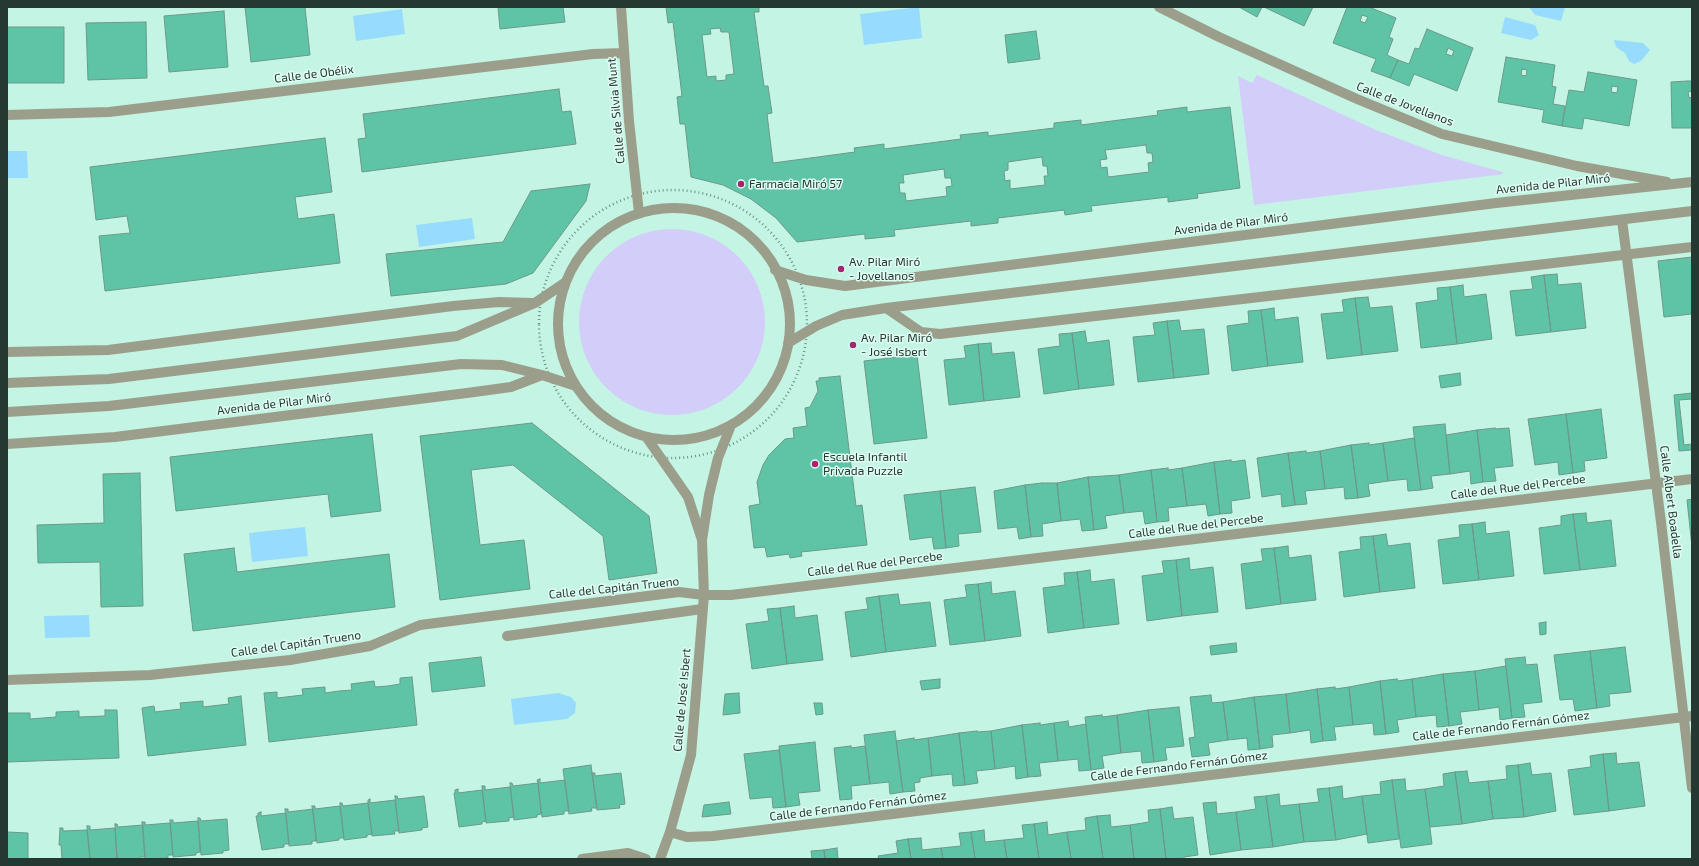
<!DOCTYPE html>
<meta charset="utf-8">
<style>
body{margin:0}
#map{position:relative;width:1699px;height:866px;overflow:hidden;background:#c4f5e4;font-family:"Exo 2",sans-serif}
canvas{display:block}
.frame{position:absolute;inset:0;border:8px solid #253932;pointer-events:none}
</style>
<div id="map">
<canvas width="1699" height="866"></canvas>
<div class="frame"></div>
</div>
<script>
const g = document.querySelector('canvas').getContext('2d');
g.lineJoin = 'round';
function paint(path, color) { g.fillStyle = color; g.fill(path, 'evenodd'); }
const poly = rows => new Path2D(rows.map(r => 'M' + r).join(''));
function strokePath(path, color, width, dash) { g.strokeStyle = color; g.lineWidth = width; g.lineCap = dash ? 'butt' : 'round'; g.setLineDash(dash || []); g.stroke(path); }
function label(font, color, halo, rows, align = 'center') {
  g.font = font + ' "Exo 2",sans-serif'; g.lineWidth = 3; g.setLineDash([]); g.textBaseline = 'middle'; g.strokeStyle = halo; g.fillStyle = color; for (const [text, x, y, turn = 0] of rows) {
    g.save(); g.translate(x, y); g.rotate((+turn || 0) * Math.PI / 180); g.textAlign = isNaN(turn) ? turn : align; if (halo) g.strokeText(text, 0, 0); g.fillText(text, 0, 0); g.restore();
  }
}
paint(poly([
 [1257,75,1376,130,1442,155,1502,172,1504,174,1254,205,1238,76,1252,83],
 '579 322a93 93 0 1 1 186 0a93 93 0 1 1-186 0Z'
]), '#d3cdfa');
paint(poly([
 [919,7,922,38,864,45,860,14],
 [1529,7,1565,7,1561,21,1535,15],
 [402,9,405,34,356,41,353,16],
 [1505,17,1535,25,1539,35,1531,40,1501,33],
 [1614,40,1643,43,1650,50,1641,61,1634,64,1629,61,1625,53,1616,47],
 [7,151,27,151,28,178,7,178],
 [472,218,475,239,419,247,416,225],
 [305,527,308,556,252,562,249,533],
 [89,615,90,637,45,638,44,616],
 [558,693,571,697,576,703,575,713,567,719,514,725,511,699]
]), '#97dbfe');
const building = poly([
 [245,7,305,7,310,55,251,62,245,7],
 [498,7,563,7,565,22,500,29,498,7],
 [666,7,759,7,759,12,754,12,764,86,768,86,772,113,767,114,773,163,855,152,854,148,884,144,884,149,961,139,960,135,988,132,988,136,1054,128,1054,123,1081,120,1081,125,1158,115,1157,111,1187,107,1187,112,1230,107,1240,188,1197,194,1198,198,1168,202,1168,197,1091,206,1092,211,1065,215,1064,210,998,218,998,223,971,226,971,221,894,230,895,236,865,239,865,234,797,242,776,218,751,199,723,185,691,177,685,124,680,124,677,97,682,96,673,22,668,23,666,7],
 [720,28,721,32,729,32,734,74,726,75,726,80,716,81,716,76,707,77,702,35,711,34,710,29,720,28],
 [1146,145,1147,153,1152,153,1153,162,1148,163,1149,172,1108,177,1107,167,1101,168,1100,160,1107,159,1105,150,1146,145],
 [1042,157,1043,166,1047,166,1048,176,1044,176,1045,185,1010,189,1010,180,1005,181,1004,171,1008,170,1008,162,1042,157],
 [944,169,945,178,951,178,952,186,946,187,947,196,906,201,905,193,900,193,899,183,904,183,903,175,944,169],
 [1239,7,1262,7,1257,17,1239,7],
 [1264,7,1313,7,1304,26,1264,7],
 [1347,7,1369,7,1396,18,1389,37,1393,39,1387,55,1398,60,1390,78,1371,71,1376,59,1333,43,1347,7],
 [1362,15,1368,17,1365,23,1360,21,1362,15],
 [224,11,228,67,169,72,164,16,224,11],
 [146,22,147,78,88,80,86,23,146,22],
 [7,27,64,27,64,83,7,83,7,27],
 [1427,29,1473,48,1457,91,1414,74,1409,86,1390,78,1398,60,1409,64,1415,48,1419,49,1427,29],
 [1448,48,1454,51,1452,56,1446,54,1448,48],
 [1036,31,1040,59,1008,63,1005,35,1036,31],
 [1506,57,1555,65,1552,86,1556,87,1553,104,1565,106,1562,126,1542,122,1544,110,1498,102,1506,57],
 [1522,69,1527,70,1526,76,1521,75,1522,69],
 [1588,72,1637,80,1629,126,1584,118,1582,129,1562,126,1569,90,1584,92,1588,72],
 [1612,86,1618,87,1617,93,1611,92,1612,86],
 [1688,81,1692,81,1692,91,1688,92,1689,98,1692,97,1692,128,1672,128,1671,82,1688,81],
 [559,89,562,112,571,111,576,144,362,172,358,139,366,138,363,114,559,89],
 [325,138,332,192,295,197,298,219,334,214,340,263,105,291,99,236,130,233,127,216,96,220,90,167,325,138],
 [590,184,586,201,533,273,506,284,391,296,386,254,503,242,531,191,590,184],
 [1692,257,1692,314,1664,317,1658,261,1692,257],
 [1557,274,1558,285,1581,283,1586,328,1551,332,1544,275,1557,274],
 [1544,275,1551,332,1516,336,1510,291,1533,289,1531,277,1544,275],
 [1463,285,1464,297,1486,294,1492,339,1457,344,1450,287,1463,285],
 [1450,287,1457,344,1421,348,1416,303,1438,300,1437,288,1450,287],
 [1368,297,1370,308,1392,306,1398,351,1362,355,1355,298,1368,297],
 [1355,298,1362,355,1327,359,1321,314,1344,312,1342,300,1355,298],
 [1274,308,1275,320,1298,317,1303,362,1268,366,1261,310,1274,308],
 [1261,310,1268,366,1232,371,1227,326,1249,323,1248,311,1261,310],
 [1179,320,1181,331,1204,329,1209,374,1174,378,1167,321,1179,320],
 [1167,321,1174,378,1138,382,1133,337,1155,335,1153,323,1167,321],
 [1085,331,1087,343,1109,340,1114,385,1079,389,1072,333,1085,331],
 [1072,333,1079,389,1044,394,1038,349,1060,346,1059,334,1072,333],
 [991,343,992,354,1014,352,1020,397,984,401,978,344,991,343],
 [978,344,984,401,949,405,944,360,966,358,964,346,978,344],
 [917,355,927,438,874,444,864,361,917,355],
 [1460,373,1461,385,1441,388,1439,376,1460,373],
 [840,376,856,506,862,505,867,545,801,552,802,556,790,558,789,554,767,557,765,547,754,548,749,506,760,504,757,482,763,465,769,455,785,439,794,438,793,428,807,426,805,408,810,407,818,391,816,381,819,381,819,378,840,376],
 [1692,393,1692,450,1679,451,1674,395,1692,393],
 [1692,399,1692,444,1684,445,1679,400,1692,399],
 [1601,409,1607,458,1584,461,1585,471,1573,473,1566,414,1601,409],
 [1566,414,1573,473,1559,475,1558,462,1535,465,1528,419,1566,414],
 [532,423,649,516,657,573,609,580,603,536,513,465,471,470,480,545,524,540,530,589,440,600,420,436,532,423],
 [1445,424,1450,474,1431,476,1433,488,1421,490,1413,427,1445,424],
 [1495,428,1495,429,1509,428,1513,466,1494,468,1496,481,1483,482,1477,430,1495,428],
 [1477,430,1483,482,1471,484,1470,471,1450,474,1446,435,1477,430],
 [372,434,381,511,331,517,328,494,176,511,170,457,372,434],
 [1414,438,1421,490,1408,491,1407,479,1388,481,1383,443,1414,438],
 [1369,443,1369,445,1383,443,1388,481,1368,484,1370,496,1358,498,1351,445,1369,443],
 [1351,445,1358,498,1345,499,1344,487,1325,489,1320,451,1351,445],
 [1306,451,1306,453,1320,451,1325,489,1305,491,1307,504,1295,505,1288,453,1306,451],
 [1288,453,1295,505,1282,507,1281,494,1262,497,1257,458,1288,453],
 [1231,460,1231,462,1245,460,1250,498,1231,501,1232,513,1220,514,1214,462,1231,460],
 [1214,462,1220,514,1208,516,1206,504,1187,506,1182,468,1214,462],
 [1168,468,1168,470,1182,468,1187,506,1168,508,1169,521,1157,522,1151,470,1168,468],
 [1151,470,1157,522,1145,524,1143,511,1124,513,1119,475,1151,470],
 [140,473,143,606,101,607,100,562,38,563,37,525,104,523,103,474,140,473],
 [1119,475,1124,513,1105,516,1107,528,1094,530,1088,477,1119,475],
 [1088,477,1094,530,1082,531,1080,519,1061,521,1057,483,1088,477],
 [1042,483,1057,483,1061,521,1042,524,1043,536,1031,537,1025,485,1042,483],
 [1025,485,1031,537,1019,539,1017,527,998,529,994,491,1025,485],
 [975,487,981,532,958,534,959,546,946,548,940,491,975,487],
 [940,491,946,548,934,549,932,537,910,540,904,495,940,491],
 [1692,499,1692,547,1687,500,1692,499],
 [1586,513,1587,523,1611,520,1616,566,1580,570,1573,514,1586,513],
 [1573,514,1580,570,1544,574,1539,528,1561,525,1561,516,1573,514],
 [1485,522,1486,534,1509,531,1514,576,1479,580,1472,524,1485,522],
 [1472,524,1479,580,1443,584,1438,540,1460,537,1459,525,1472,524],
 [1386,534,1388,546,1410,543,1415,588,1380,592,1373,536,1386,534],
 [1373,536,1380,592,1344,597,1339,552,1361,549,1360,537,1373,536],
 [1288,546,1289,558,1311,555,1316,600,1281,604,1274,548,1288,546],
 [234,548,237,572,389,554,395,607,193,631,184,554,234,548],
 [1274,548,1281,604,1246,609,1241,564,1263,561,1261,549,1274,548],
 [1189,558,1190,570,1213,567,1218,612,1182,616,1176,560,1189,558],
 [1176,560,1182,616,1147,621,1142,576,1164,573,1162,561,1176,560],
 [1090,570,1091,582,1114,579,1119,624,1084,628,1077,572,1090,570],
 [1077,572,1084,628,1048,633,1043,588,1065,585,1064,573,1077,572],
 [991,582,992,594,1015,591,1021,636,985,641,978,584,991,582],
 [978,584,985,641,950,645,944,600,967,597,965,585,978,584],
 [898,594,900,605,930,602,936,646,886,652,879,596,898,594],
 [879,596,886,652,851,657,845,612,868,609,866,598,879,596],
 [794,606,795,618,817,615,823,660,787,664,780,608,794,606],
 [780,608,787,664,752,669,746,624,769,621,767,609,780,608],
 [1546,622,1546,634,1540,635,1539,623,1546,622],
 [1236,643,1237,652,1211,655,1210,646,1236,643],
 [1625,647,1631,692,1609,694,1610,706,1597,708,1590,651,1625,647],
 [1590,651,1597,708,1575,711,1573,699,1560,700,1554,655,1590,651],
 [481,657,485,686,432,692,429,663,481,657],
 [1525,657,1526,665,1537,664,1542,702,1523,704,1525,717,1512,718,1505,659,1525,657],
 [1506,666,1512,718,1500,720,1499,707,1479,710,1475,671,1506,666],
 [1475,671,1479,710,1460,712,1462,724,1449,726,1443,674,1475,671],
 [1443,674,1449,726,1437,727,1436,715,1416,717,1412,679,1443,674],
 [412,677,417,725,269,742,264,693,277,692,277,698,303,695,302,689,325,687,325,693,339,691,352,690,351,684,374,681,375,687,388,686,400,684,400,678,412,677],
 [940,679,940,688,922,690,920,681,940,679],
 [1397,679,1398,681,1412,679,1416,717,1397,720,1399,732,1386,734,1380,681,1397,679],
 [1380,681,1386,734,1374,735,1373,723,1353,725,1349,687,1380,681],
 [1335,687,1335,689,1349,687,1353,725,1334,727,1336,740,1323,741,1317,689,1335,687],
 [1317,689,1323,741,1311,743,1310,730,1290,733,1286,694,1317,689],
 [739,693,740,713,723,715,725,694,739,693],
 [1286,694,1290,733,1272,735,1273,747,1260,749,1254,697,1286,694],
 [1211,695,1212,703,1223,702,1228,740,1208,743,1210,755,1192,757,1189,738,1195,737,1190,697,1211,695],
 [241,696,246,745,148,756,142,708,154,706,155,712,181,709,180,703,203,701,203,707,229,704,228,698,241,696],
 [1254,697,1260,749,1248,750,1247,738,1228,740,1223,702,1254,697],
 [814,703,822,703,823,714,816,715,814,703],
 [1179,707,1184,746,1165,748,1167,760,1154,762,1148,710,1179,707],
 [105,710,117,710,119,758,7,762,7,713,30,713,30,719,56,717,56,712,79,711,79,717,105,716,105,710],
 [1148,710,1154,762,1142,763,1141,751,1121,753,1117,715,1148,710],
 [1102,715,1103,717,1117,715,1121,753,1102,756,1104,768,1091,770,1085,717,1102,715],
 [1068,721,1069,727,1086,724,1091,770,1079,771,1078,759,1058,761,1054,723,1068,721],
 [1040,723,1040,725,1054,723,1058,761,1039,763,1041,776,1028,777,1022,725,1040,723],
 [1022,725,1028,777,1016,779,1015,766,995,769,991,731,1022,725],
 [895,731,903,792,890,794,889,782,870,784,864,735,895,731],
 [977,731,977,732,991,731,995,769,976,771,978,783,965,785,959,733,977,731],
 [959,733,965,785,953,786,952,774,932,776,928,738,959,733],
 [914,738,914,740,928,738,932,776,920,778,920,782,914,783,915,791,903,792,896,741,914,738],
 [815,742,820,791,798,793,800,805,786,807,779,746,815,742],
 [851,746,851,748,865,746,870,784,851,786,852,799,840,800,834,748,851,746],
 [779,750,786,807,773,808,772,797,750,799,744,754,779,750],
 [1616,753,1617,764,1639,762,1645,806,1609,811,1603,754,1616,753],
 [1603,754,1609,811,1574,815,1568,770,1591,767,1590,756,1603,754],
 [1530,763,1532,775,1551,773,1556,811,1524,817,1518,765,1530,763],
 [591,765,597,808,591,808,592,811,569,814,563,769,591,765],
 [1518,765,1524,817,1493,819,1488,781,1507,779,1506,766,1518,765],
 [1467,771,1469,783,1488,781,1493,819,1462,824,1455,772,1467,771],
 [1455,772,1462,824,1430,827,1425,789,1444,786,1443,774,1455,772],
 [592,773,595,773,595,776,621,773,625,804,619,805,620,808,597,810,592,773],
 [540,779,540,783,565,780,569,811,564,811,564,814,542,817,538,783,537,780,540,779],
 [1405,779,1406,791,1425,789,1432,844,1401,848,1392,780,1405,779],
 [1392,780,1399,839,1368,843,1362,796,1381,794,1380,782,1392,780],
 [510,783,512,783,513,786,538,783,541,814,537,815,537,817,514,820,510,783],
 [482,786,485,786,485,790,510,787,514,817,509,818,509,821,486,823,482,786],
 [1342,786,1343,799,1362,796,1367,834,1336,840,1329,788,1342,786],
 [1329,788,1336,840,1304,842,1299,804,1319,802,1317,789,1329,788],
 [458,789,458,793,482,790,486,821,482,822,482,824,459,827,454,793,455,793,455,790,458,789],
 [1279,794,1280,806,1299,804,1304,842,1273,847,1266,796,1279,794],
 [395,796,397,796,398,799,424,796,428,827,422,828,422,830,399,833,395,796],
 [1266,796,1273,847,1241,850,1236,812,1256,809,1254,797,1266,796],
 [370,799,370,803,395,800,399,831,394,831,395,834,372,836,368,802,368,800,370,799],
 [729,802,731,814,702,817,704,805,729,802],
 [1216,802,1217,814,1236,812,1241,850,1210,855,1203,803,1216,802],
 [340,803,342,803,343,806,368,803,372,834,367,835,367,837,344,840,340,803],
 [312,806,315,806,315,809,340,806,344,838,339,838,339,840,317,843,312,806],
 [1172,807,1174,819,1193,817,1198,855,1184,857,1184,859,1166,859,1160,809,1172,807],
 [285,809,288,809,288,812,313,809,316,841,312,841,312,844,289,846,285,809],
 [1160,809,1166,859,1134,859,1130,825,1149,822,1148,810,1160,809],
 [261,812,261,816,286,813,289,844,284,844,284,847,262,850,256,816,258,816,258,813,261,812],
 [1110,815,1111,827,1130,825,1134,859,1103,859,1097,816,1110,815],
 [1097,816,1103,859,1071,859,1067,832,1086,830,1085,818,1097,816],
 [198,818,200,818,201,821,227,819,229,850,223,851,223,853,201,855,198,818],
 [170,820,173,820,173,823,198,821,200,852,196,853,196,855,173,857,170,820],
 [142,822,145,822,145,825,170,823,173,855,168,855,168,858,145,859,142,822],
 [1047,822,1048,835,1067,832,1071,859,1039,859,1034,824,1047,822],
 [115,824,117,824,118,827,143,825,145,857,140,857,140,859,117,859,115,824],
 [1034,824,1039,859,1007,859,1004,840,1024,838,1022,825,1034,824],
 [87,826,90,826,90,830,115,828,117,859,90,859,87,826],
 [60,828,63,828,63,831,87,830,90,859,62,859,61,845,59,845,60,828],
 [984,830,985,842,1004,840,1007,859,975,859,971,832,984,830],
 [7,832,28,833,28,859,7,859,7,832],
 [971,832,975,859,943,859,941,848,961,846,959,833,971,832],
 [921,838,922,850,941,848,943,859,911,859,908,839,921,838],
 [908,839,911,859,879,859,878,856,898,853,896,841,908,839],
 [837,848,838,859,825,859,824,850,837,848],
 [824,850,825,859,812,859,811,851,824,850]
]);
paint(building, '#5fc4a6');
strokePath(building, '#6b9989', 1);
strokePath(poly([
 '539 324a134 134 0 1 1 268 0a134 134 0 1 1-268 0Z'
]), '#6e9084', 2.5, [1, 3]);
strokePath(poly([
 [621,7,629,121,639,213],
 [1159,7,1219,37,1357,99,1442,134,1577,166,1667,182],
 [7,115,109,112,593,54,624,53],
 '558 324a116 116 0 1 1 232 0a116 116 0 1 1-232 0Z',
 [1622,220,1661,522,1692,788],
 [775,270,806,280,845,286,1496,203,1692,182],
 [886,308,921,332,940,334,1692,247],
 [788,343,816,326,842,315,886,308,1692,211],
 [7,352,108,350,453,306,499,302,533,303],
 [7,383,109,379,457,336,535,303,566,282],
 [7,412,109,406,461,364,502,365,542,375,576,386],
 [647,438,688,497,702,540,709,495,718,458,730,428],
 [7,444,115,437,467,393,511,387,542,375],
 [507,636,702,609],
 [7,680,150,675,290,660,370,646,420,625,679,592,704,595,731,595,1692,479],
 [670,832,687,837,713,836,1692,716],
 [582,859,628,853,646,859],
 [660,859,670,832,691,755,704,595,702,540]
]), '#9c9e8c', 10);
for (const [x, y, r, color] of [
 [741,184,4,"#a8246f"],
 [841,269,4,"#a8246f"],
 [853,345,4,"#a8246f"],
 [815,464,4,"#a8246f"]
]) { const dot = new Path2D(); dot.arc(x, y, r, 0, 2 * Math.PI); g.fillStyle = color; g.fill(dot); strokePath(dot, '#e0fdf3', 1.5); }
label('12px', '#253932', '#e0fdf3', [
 ["Calle de Obélix",314,74,-7],
 ["Calle de Jovellanos",1405,104,21],
 ["Calle de Silvia Munt",616,111,-95],
 ["Avenida de Pilar Miró",1553,184,-6],
 ["Avenida de Pilar Miró",1231,224,-7],
 ["Avenida de Pilar Miró",274,404,-7],
 ["Calle del Rue del Percebe",1518,487,-7],
 ["Calle Albert Boadella",1671,502,83],
 ["Calle del Rue del Percebe",1196,526,-7],
 ["Calle del Rue del Percebe",875,564,-7],
 ["Calle del Capitán Trueno",614,588,-6],
 ["Calle del Capitán Trueno",296,644,-8],
 ["Calle de José Isbert",682,700,-85],
 ["Calle de Fernando Fernán Gómez",1501,726,-7],
 ["Calle de Fernando Fernán Gómez",1179,766,-7],
 ["Calle de Fernando Fernán Gómez",858,806,-7]
]);
label('12px', '#253932', '#e0fdf3', [
 ["Farmacia Miró 57",749,184],
 ["Av. Pilar Miró",849,262],
 ["- Jovellanos",849,276],
 ["Av. Pilar Miró",861,338],
 ["- José Isbert",861,352],
 ["Escuela Infantil",823,457],
 ["Privada Puzzle",823,471]
], 'left');
</script>
